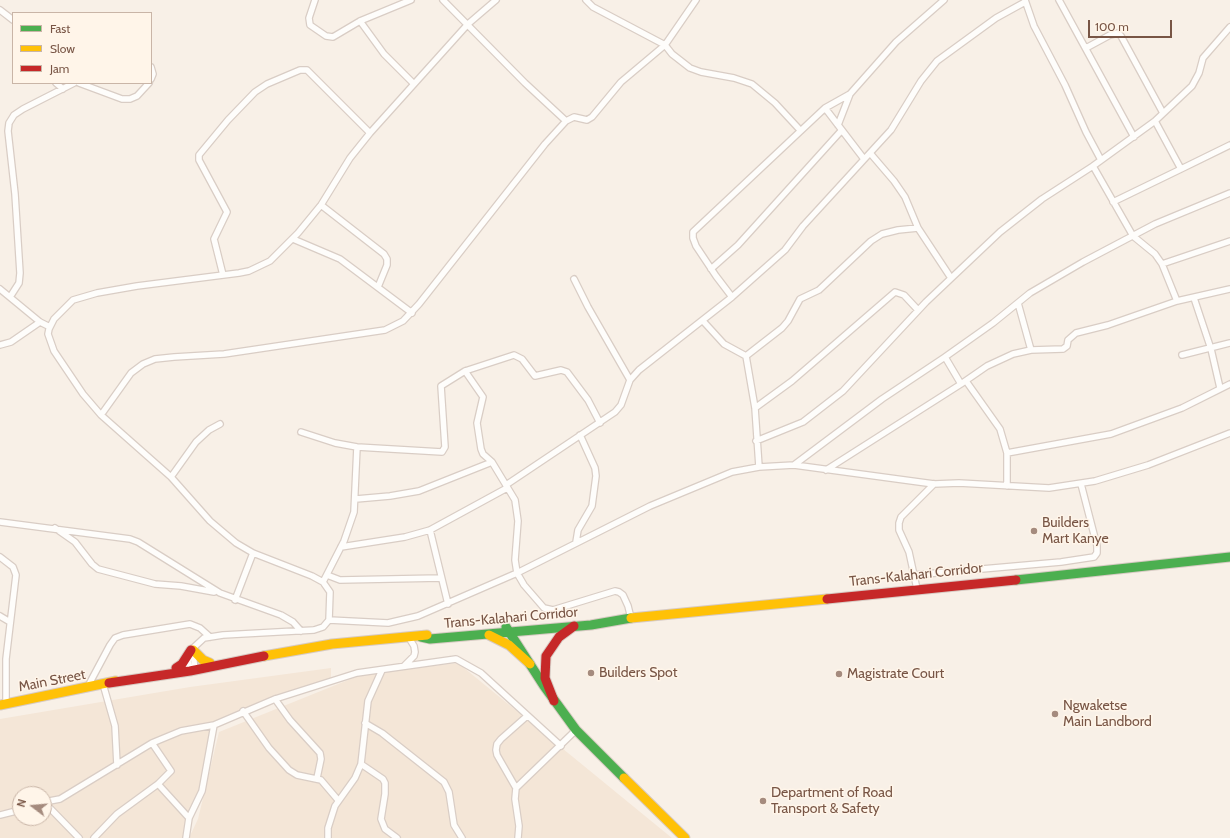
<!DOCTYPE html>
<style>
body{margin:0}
#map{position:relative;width:1230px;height:838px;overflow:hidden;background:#f8f0e7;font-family:Cabin,sans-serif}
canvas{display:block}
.legend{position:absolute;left:12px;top:12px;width:140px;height:72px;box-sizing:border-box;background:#fff5e9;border:1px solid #c9b5a7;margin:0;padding:5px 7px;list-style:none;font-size:12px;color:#785545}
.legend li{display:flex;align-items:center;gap:8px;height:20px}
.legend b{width:20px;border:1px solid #c9b5a7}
.north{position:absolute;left:12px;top:786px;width:40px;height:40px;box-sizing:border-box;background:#fff5e9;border:1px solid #c9b5a7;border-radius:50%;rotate:286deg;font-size:11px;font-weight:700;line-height:16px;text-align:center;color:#785545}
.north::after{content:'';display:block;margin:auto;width:14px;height:18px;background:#a58b7e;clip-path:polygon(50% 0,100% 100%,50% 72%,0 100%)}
.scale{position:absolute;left:1088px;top:20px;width:84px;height:18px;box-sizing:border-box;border:2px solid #785545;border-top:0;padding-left:5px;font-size:12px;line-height:14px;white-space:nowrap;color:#785545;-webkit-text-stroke:3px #fff5e9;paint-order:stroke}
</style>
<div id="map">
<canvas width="1230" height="838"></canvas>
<ul class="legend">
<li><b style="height:5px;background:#4caf50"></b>Fast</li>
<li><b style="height:5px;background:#ffc107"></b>Slow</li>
<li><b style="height:5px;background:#c62828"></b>Jam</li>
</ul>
<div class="north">N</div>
<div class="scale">100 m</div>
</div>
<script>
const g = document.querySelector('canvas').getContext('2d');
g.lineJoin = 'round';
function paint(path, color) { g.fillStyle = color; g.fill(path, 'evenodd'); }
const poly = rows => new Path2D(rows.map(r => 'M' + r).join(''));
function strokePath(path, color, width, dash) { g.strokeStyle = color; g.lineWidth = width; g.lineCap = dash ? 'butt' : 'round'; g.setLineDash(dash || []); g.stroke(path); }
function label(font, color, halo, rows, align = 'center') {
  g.font = font + ' Cabin,sans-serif'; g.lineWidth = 3; g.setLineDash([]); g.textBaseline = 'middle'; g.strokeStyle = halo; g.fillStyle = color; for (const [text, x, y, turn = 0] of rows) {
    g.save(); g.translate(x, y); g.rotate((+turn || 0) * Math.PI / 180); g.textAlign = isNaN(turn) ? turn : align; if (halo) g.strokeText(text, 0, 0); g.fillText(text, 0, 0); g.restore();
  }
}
paint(poly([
 [458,663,672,838,189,838,198,819,219,732,363,674],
 [331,668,331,681,214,725,202,791,189,818,186,838,0,838,0,719,190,687],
 [20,794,44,794,44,818,20,818]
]), '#f4e6d7');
const street = poly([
 [315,0,309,18,310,25,326,36,333,37,360,21,411,0],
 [586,0,593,7,665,45,672,54,690,68,701,72,734,78,752,84,775,103,800,130],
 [1025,0,1034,26,1065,85,1086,132,1101,160],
 [1059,0,1134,137],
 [0,10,13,20],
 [360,21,384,54,414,84],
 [1086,48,1110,35,1118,33,1121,36,1163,113],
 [151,67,153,74,151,79],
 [56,83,63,89],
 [79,83,122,99,130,99,137,96,149,83],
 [825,108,864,159],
 [566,121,574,117,587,120,592,117,621,82,665,45,696,0],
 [838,125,850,94],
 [870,153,894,181,905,197,918,228],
 [1093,166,1133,236,1155,254,1162,264],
 [1181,169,1230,145],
 [1113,202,1181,169,1155,121],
 [321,205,384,254,387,259,387,265,378,287],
 [293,239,340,259,412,313],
 [711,269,738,245,841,131],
 [223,275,214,239,227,212,199,160,199,155,228,120,255,92,267,84,300,70,307,70,370,133],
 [574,279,588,307,630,380],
 [0,289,40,322,50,327],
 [10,297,19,283,20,273,15,194,8,131,9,123,14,115,23,109,74,83],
 [732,297,716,276,696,246,693,238,693,232,825,108,850,94,896,42,944,0],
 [1194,298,1211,349,1220,388],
 [1177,301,1162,264,1230,241],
 [1018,303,1031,350],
 [703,321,724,344,746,356,755,408,759,467],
 [0,345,11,342,40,322],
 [1182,355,1230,343],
 [746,356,782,328,788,321,800,299,819,290,871,241,882,234,898,230,918,228,951,278],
 [465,371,483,397,477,423,481,449,483,454,492,462,515,500,518,521,515,560,517,573,524,585,544,608,553,610,615,591,619,592,623,595,628,606,631,618],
 [966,381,1000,429,1007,453,1007,486],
 [961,384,987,366,1013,354,1031,350,1063,349,1067,346,1068,340,1076,333,1108,325,1177,301,1230,289],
 [755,408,792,381,895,292,904,295,918,310],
 [101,415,131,373,143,364,155,359,174,357,224,354,385,330,403,321,419,304,545,144,566,121,525,83,443,0],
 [301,432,335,443,357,447,442,452,445,447,441,386,465,371,514,355,522,359,535,376,561,370,567,372,588,400,600,423],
 [756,441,803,422,843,391,926,302,1000,232,1042,199,1093,166,1155,121,1192,86,1199,73,1203,58,1230,27],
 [1007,453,1111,434,1182,408,1230,384],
 [794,465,882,399,945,357],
 [826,470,961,384,945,357,993,323,1030,293,1083,262,1155,224,1230,193],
 [171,477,196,442,209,430,220,424],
 [506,485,615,412,621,405,630,380,639,370,732,297,785,250,803,226,891,130,921,81,937,61,996,18,1025,2],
 [356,499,390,496,419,491,492,462],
 [0,522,130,539,138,542,220,593,281,615,293,622,301,631],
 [55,528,75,542,92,564,98,569,155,584,181,586,214,592],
 [430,530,448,604],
 [576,542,578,530,592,506,596,476,595,468,580,435],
 [341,547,405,537,430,530,507,488],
 [0,557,13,567,16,575,6,659,6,704],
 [327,575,340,580,441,578],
 [914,575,1061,562,1094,557,1097,553,1097,546,1081,484],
 [323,582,344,541,354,512,357,447],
 [917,589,909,552,899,530,899,523,901,517,934,484],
 [235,600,253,553],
 [0,616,10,622],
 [329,620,388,623,418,616,517,573,650,506,732,472,759,467,794,465,934,484,959,483,1049,488,1095,481,1148,465,1230,433],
 [193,652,195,670],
 [404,666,414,656,415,652,414,646,409,638],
 [190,671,188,661,191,650,204,638,223,635,314,630,323,627,329,620,330,592,323,582,312,576,253,553,236,543,210,521,171,477,101,415,83,394,54,351,48,334,49,329,54,319,73,300,97,293,137,286,239,273,249,271,270,261,298,233,321,205,350,158,370,133,468,24,496,0],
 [103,684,115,726,117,765],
 [87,688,110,645,115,638,123,635,190,624,200,628,210,637],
 [275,699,290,720,320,753,321,759,317,778],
 [243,711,269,748,289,770,297,775,321,780,338,800],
 [365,723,382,733,444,782,449,792,454,825,462,838],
 [361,764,383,779,385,783,385,794,381,819,385,829,397,838],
 [158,784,189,818],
 [516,788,497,755,496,750,497,744,501,739,527,716],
 [44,802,60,799,152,743,181,731,214,725],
 [44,802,79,838],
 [0,815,20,810],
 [94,838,117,814,158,784,171,771,152,743],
 [186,838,189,818,202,791,214,725,275,699,357,673,456,659,481,673,561,746],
 [328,838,328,828,335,806,355,778,361,764,368,701,382,670],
 [518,838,519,826,515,799,516,788,576,730]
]);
const fast = poly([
 [1016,580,1230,557],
 [506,627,544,686,576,730,624,778],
 [421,637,430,639,591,625,631,618]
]);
const slow = poly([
 [631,618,827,599],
 [489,635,509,645,530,664],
 [193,650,203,660,210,663],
 [264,656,332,644,427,635],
 [0,705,116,681],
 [624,778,685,838]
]);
const jam = poly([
 [827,599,1016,580],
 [176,668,182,664,191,650],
 [109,683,190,671,264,656],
 [554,701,545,678,546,656,559,637,574,626]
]);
strokePath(street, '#d9cdc5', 8);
strokePath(fast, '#d7cac3', 11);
strokePath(slow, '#d7cac3', 11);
strokePath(jam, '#d7cac3', 11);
strokePath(street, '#fefdfb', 5.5);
strokePath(fast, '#4caf50', 9);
strokePath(slow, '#ffc107', 9);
strokePath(jam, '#c62828', 9);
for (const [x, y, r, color] of [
 [1034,531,4,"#a58b7e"],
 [591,673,4,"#a58b7e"],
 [839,674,4,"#a58b7e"],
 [1055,714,4,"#a58b7e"],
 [763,801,4,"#a58b7e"]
]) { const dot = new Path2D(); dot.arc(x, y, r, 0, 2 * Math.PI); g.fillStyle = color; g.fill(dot); strokePath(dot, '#fff5e9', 1.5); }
label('14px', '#785545', '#fff5e9', [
 ["Builders",1042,523],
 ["Mart Kanye",1042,539],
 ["Builders Spot",599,673],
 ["Magistrate Court",847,674],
 ["Ngwaketse",1063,706],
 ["Main Landbord",1063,722],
 ["Department of Road",771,793],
 ["Transport & Safety",771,809]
], 'left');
label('14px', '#785545', '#fff5e9', [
 ["Trans-Kalahari Corridor",916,575,-6],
 ["Trans-Kalahari Corridor",511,618,-5],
 ["Main Street",52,681,-11]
]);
</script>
